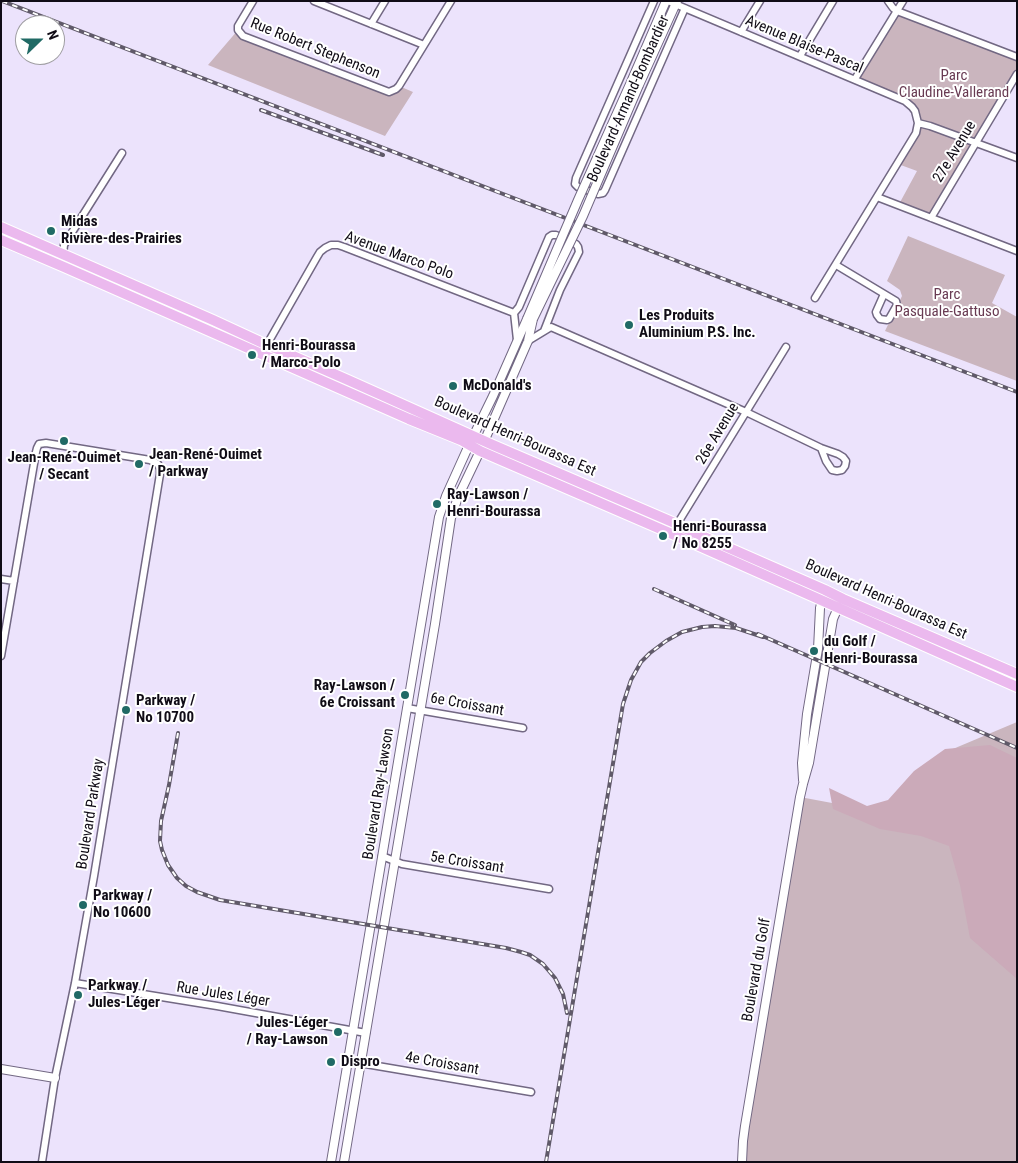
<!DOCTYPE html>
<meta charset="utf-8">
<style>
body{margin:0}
#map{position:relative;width:1018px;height:1163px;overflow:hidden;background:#ece3fc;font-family:"Roboto Condensed",sans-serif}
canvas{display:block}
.frame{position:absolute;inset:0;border:2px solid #100c16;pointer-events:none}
.north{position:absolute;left:15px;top:15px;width:50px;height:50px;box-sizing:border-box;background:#fff;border:1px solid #9f9ea2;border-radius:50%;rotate:68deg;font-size:14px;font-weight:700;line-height:20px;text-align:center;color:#100c16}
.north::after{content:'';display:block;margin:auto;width:18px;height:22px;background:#206a65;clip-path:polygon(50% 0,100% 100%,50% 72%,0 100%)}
</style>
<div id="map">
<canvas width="1018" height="1163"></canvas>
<div class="frame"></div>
<div class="north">N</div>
</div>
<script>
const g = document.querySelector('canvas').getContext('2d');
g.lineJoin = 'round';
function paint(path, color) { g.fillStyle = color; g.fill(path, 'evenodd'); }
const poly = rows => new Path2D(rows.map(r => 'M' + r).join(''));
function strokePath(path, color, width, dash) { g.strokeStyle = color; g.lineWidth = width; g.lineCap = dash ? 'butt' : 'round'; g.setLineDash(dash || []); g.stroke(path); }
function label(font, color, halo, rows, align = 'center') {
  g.font = font + ' "Roboto Condensed",sans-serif'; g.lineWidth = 4; g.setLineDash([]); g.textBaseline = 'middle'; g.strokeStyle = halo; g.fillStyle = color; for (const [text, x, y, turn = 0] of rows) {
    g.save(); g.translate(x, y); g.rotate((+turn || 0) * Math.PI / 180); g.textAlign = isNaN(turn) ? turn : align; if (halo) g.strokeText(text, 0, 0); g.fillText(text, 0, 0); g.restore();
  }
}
paint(poly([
 [897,11,1017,57,1017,74,931,218,898,206,917,171,898,164,917,130,912,107,855,79],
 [238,30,240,34,386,91,399,86,413,92,385,136,208,65],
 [908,236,1005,275,992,303,1017,317,1017,381,885,331,902,296,900,290,887,281],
 [1017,722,1017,1162,742,1162,800,797,912,818,941,754]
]), '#cab5be');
paint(poly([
 [990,745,1017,758,1017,979,970,938,960,885,949,846,921,836,880,829,833,809,829,788,867,806,888,800,914,771,945,749]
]), '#cbaab9');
const minor = poly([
 [253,1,238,26,238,30,243,36,389,92,396,89,399,86,451,1],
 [314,1,424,45],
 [654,1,576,178,575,184,578,187,598,194,603,193,605,190,685,8],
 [668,1,905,101,912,107,915,111,918,123,916,133,815,298],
 [888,1,893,8,897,11,1017,57],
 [371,24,385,1],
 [741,32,760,1],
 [800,56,833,1],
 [855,79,903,1],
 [918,123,930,126,1017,158],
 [877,197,1017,251],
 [931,218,1017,74],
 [836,265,896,301,897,305,889,319,887,320,880,319,877,315,876,312,884,294],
 [64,267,63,255,64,245,122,153],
 [517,340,514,313,519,307,549,237,552,235,556,235,576,244,578,247,579,252,560,290,544,331],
 [528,341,551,327,746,412,821,448,838,454,843,457,846,461,845,466,842,470,837,471,832,470,826,461,821,448],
 [265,348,317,257,320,252,325,248,331,245,338,245,344,247,514,313],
 [676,526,786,347],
 [1,579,14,581],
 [1,656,36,452,37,448,39,444,46,443,150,460,158,464,160,469,160,474,94,876,75,983,55,1078,42,1162],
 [407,708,523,728],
 [382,856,402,864,549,889],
 [75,983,217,1006,366,1033],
 [348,1061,531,1092]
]);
const tertiary = poly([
 [631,82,666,1],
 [639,85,677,1],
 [803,780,802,763,807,714,818,649,820,608,823,595],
 [1,1069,55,1078],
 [331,1162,439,517,446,496,469,445,493,396,527,319],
 [344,1162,435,624,451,518,458,497,480,451,528,341,533,319],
 [742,1162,743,1141,745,1126,800,797,803,784,809,763,833,619,840,603]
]);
const primary = poly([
 [1,227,213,320,267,345,275,348,348,380,493,445,677,524,686,529,825,590,843,599,1017,674],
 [1,240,64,267,409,419,461,440,480,451,672,534,1017,687]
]);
strokePath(minor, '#726883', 9);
strokePath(tertiary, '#726883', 10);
strokePath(primary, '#fff', 12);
strokePath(minor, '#fff', 6);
strokePath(tertiary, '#fff', 8);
strokePath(primary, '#ebb9ee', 10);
const rail = poly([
 [2,1,1017,392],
 [261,110,383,155],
 [654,589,735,625],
 [758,634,1017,748],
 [178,733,169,785,161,821,160,841,162,850,168,865,177,878,186,886,197,892,220,900,506,948,521,952,530,955,543,964,555,978,563,994,567,1013],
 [546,1162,623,704,631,680,641,662,650,653,666,641,682,632,702,627,715,626,736,628,763,637]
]);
strokePath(rail, '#605a69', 4);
strokePath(rail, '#fff', 2, [5.5]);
const tertiaryBridge = poly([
 [527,319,578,200,631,82],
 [533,319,583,216,639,85]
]);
strokePath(tertiaryBridge, '#726883', 10, []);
strokePath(tertiaryBridge, '#fff', 8);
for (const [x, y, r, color] of [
 [51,231,5,"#206a65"],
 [629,325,5,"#206a65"],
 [252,355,5,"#206a65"],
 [453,386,5,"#206a65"],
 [64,441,5,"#206a65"],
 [139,464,5,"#206a65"],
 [437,504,5,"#206a65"],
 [663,536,5,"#206a65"],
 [814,651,5,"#206a65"],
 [405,695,5,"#206a65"],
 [126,710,5,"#206a65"],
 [83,905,5,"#206a65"],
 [78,995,5,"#206a65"],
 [338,1032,5,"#206a65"],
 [331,1062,5,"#206a65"]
]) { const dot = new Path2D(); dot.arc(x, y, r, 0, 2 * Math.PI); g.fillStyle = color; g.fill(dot); strokePath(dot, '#fff', 2); }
label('15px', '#100c16', '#fff', [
 ["Avenue Blaise-Pascal",804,45,23],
 ["Rue Robert Stephenson",315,49,22],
 ["Boulevard Armand-Bombardier",629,99,-66],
 ["27e Avenue",955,152,-59],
 ["Avenue Marco Polo",399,256,20],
 ["26e Avenue",718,434,-59],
 ["Boulevard Henri-Bourassa Est",515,437,24],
 ["Boulevard Henri-Bourassa Est",886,600,24],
 ["6e Croissant",467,705,10],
 ["Boulevard Ray-Lawson",379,794,-81],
 ["Boulevard Parkway",91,814,-81],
 ["5e Croissant",467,863,9],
 ["Boulevard du Golf",757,970,-80],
 ["Rue Jules Léger",223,995,9],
 ["4e Croissant",442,1064,10]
]);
label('15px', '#683a52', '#fff', [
 ["Parc",954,76],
 ["Claudine-Vallerand",954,93],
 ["Parc",947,295],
 ["Pasquale-Gattuso",947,312]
]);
label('bold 15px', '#100c16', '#fff', [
 ["Midas",61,222],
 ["Rivière-des-Prairies",61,239],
 ["Les Produits",639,316],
 ["Aluminium P.S. Inc.",639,333],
 ["Henri-Bourassa",262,346],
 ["/ Marco-Polo",262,363],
 ["McDonald's",463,386],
 ["Jean-René-Ouimet",149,455],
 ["/ Parkway",149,472],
 ["Jean-René-Ouimet",64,458,"center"],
 ["/ Secant",64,475,"center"],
 ["Ray-Lawson /",447,495],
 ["Henri-Bourassa",447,512],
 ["Henri-Bourassa",673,527],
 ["/ No 8255",673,544],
 ["du Golf /",824,642],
 ["Henri-Bourassa",824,659],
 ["Ray-Lawson /",395,686,"right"],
 ["6e Croissant",395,703,"right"],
 ["Parkway /",136,701],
 ["No 10700",136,718],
 ["Parkway /",93,896],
 ["No 10600",93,913],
 ["Parkway /",88,986],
 ["Jules-Léger",88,1003],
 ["Jules-Léger",328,1023,"right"],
 ["/ Ray-Lawson",328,1040,"right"],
 ["Dispro",341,1062]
], 'left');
</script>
